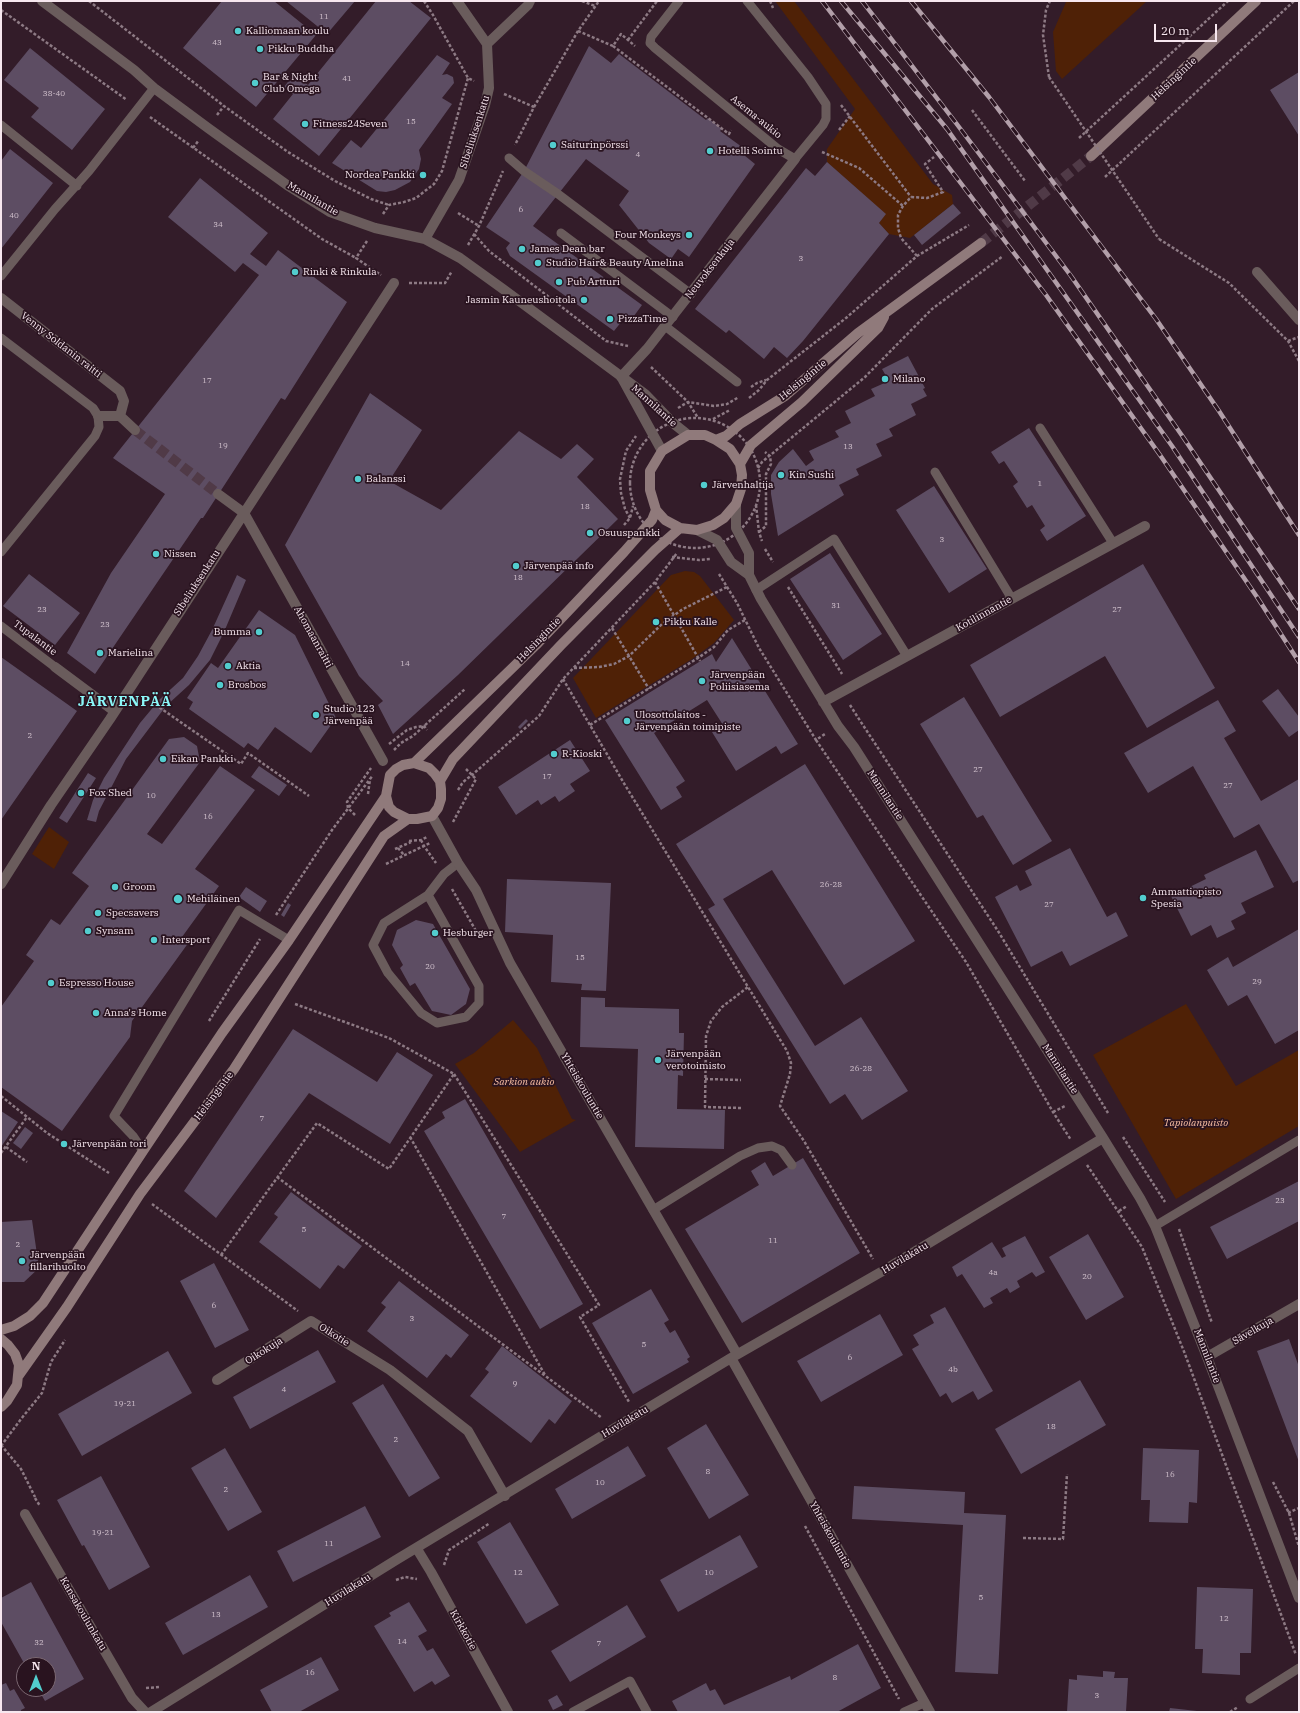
<!DOCTYPE html>
<meta charset="utf-8">
<style>
body{margin:0}
#map{position:relative;width:1300px;height:1713px;overflow:hidden;background:#331c29;font-family:"IBM Plex Serif",serif}
canvas{display:block}
.frame{position:absolute;inset:0;border:2px solid #f7e7ef;pointer-events:none}
.north{position:absolute;left:16px;top:1657px;width:40px;height:40px;box-sizing:border-box;background:#29131f;border:1px solid #7b6872;border-radius:50%;rotate:0deg;font-size:11px;font-weight:700;line-height:16px;text-align:center;color:#f7e7ef}
.north::after{content:'';display:block;margin:auto;width:14px;height:18px;background:#52cdce;clip-path:polygon(50% 0,100% 100%,50% 72%,0 100%)}
.scale{position:absolute;left:1154px;top:24px;width:63px;height:18px;box-sizing:border-box;border:2px solid #f7e7ef;border-top:0;padding-left:5px;font-size:12px;line-height:14px;white-space:nowrap;color:#f7e7ef;-webkit-text-stroke:3px #29131f;paint-order:stroke}
</style>
<div id="map">
<canvas width="1300" height="1713"></canvas>
<div class="frame"></div>
<div class="north">N</div>
<div class="scale">20 m</div>
</div>
<script>
const g = document.querySelector('canvas').getContext('2d');
g.lineJoin = 'round';
function paint(path, color) { g.fillStyle = color; g.fill(path, 'evenodd'); }
const poly = rows => new Path2D(rows.map(r => 'M' + r).join(''));
function strokePath(path, color, width, dash) { g.strokeStyle = color; g.lineWidth = width; g.lineCap = dash ? 'butt' : 'round'; g.setLineDash(dash || []); g.stroke(path); }
function label(font, color, halo, rows, align = 'center') {
  g.font = font + ' "IBM Plex Serif",serif'; g.lineWidth = 3.5; g.setLineDash([]); g.textBaseline = 'middle'; g.strokeStyle = halo; g.fillStyle = color; for (const [text, x, y, turn = 0] of rows) {
    g.save(); g.translate(x, y); g.rotate((+turn || 0) * Math.PI / 180); g.textAlign = isNaN(turn) ? turn : align; if (halo) g.strokeText(text, 0, 0); g.fillText(text, 0, 0); g.restore();
  }
}
paint(poly([
 [775,1,794,1,933,184,952,195,953,204,914,235,910,238,889,234,879,223,885,214,827,162,827,149,855,109],
 [1068,1,1147,1,1062,79,1056,71,1053,32,1066,2],
 [685,571,694,572,700,576,734,620,714,643,692,659,596,718,573,678,671,575],
 [49,827,69,842,54,869,32,854],
 [1186,1004,1236,1086,1299,1050,1299,1126,1176,1199,1093,1055],
 [513,1020,537,1048,572,1119,576,1120,520,1152,455,1064,474,1053]
]), '#4f2106');
paint(poly([
 [222,1,274,1,316,35,256,107,183,48],
 [286,1,355,1,327,34],
 [376,1,409,1,431,18,319,156,273,119,293,94,284,87,294,74,308,85],
 [589,46,611,63,619,54,706,120,708,118,722,129,720,131,742,147,739,151,755,164,689,257,678,249,671,259,649,243,619,205,629,191,586,159,533,226,642,305,631,320,626,316,614,331,510,256,506,248,510,243,486,227,524,171],
 [30,48,105,109,72,150,31,117,39,108,4,80],
 [437,55,450,63,442,75,447,74,453,77,454,83,442,98,452,104,419,150,421,159,419,169,410,182,395,190,386,192,377,191,332,163,351,140,361,148],
 [1299,72,1299,136,1270,90],
 [10,149,53,183,1,249,1,161],
 [827,162,886,214,879,223,889,234,803,341,787,358,774,347,764,359,729,330,726,333,695,309,806,168,815,176],
 [200,178,268,233,250,254,266,266,278,250,347,302,285,400,281,398,203,518,201,518,95,674,67,653,111,573,165,494,113,458,259,275,243,263,235,272,168,217],
 [953,204,961,213,922,245,914,235],
 [908,356,925,388,923,389,927,396,911,404,916,415,889,429,893,436,876,444,882,456,856,469,859,475,839,485,844,495,778,536,771,494,771,475,779,462,793,449,806,466,814,460,809,451,839,437,835,431,851,423,845,411,875,396,871,389,889,381,882,369],
 [370,393,422,430,389,481,441,510,519,431,561,459,577,444,594,459,577,477,618,519,458,675,393,734,378,705,383,701,359,676,285,545],
 [1029,428,1086,516,1047,541,1040,530,1045,526,1032,505,1027,508,1013,486,1018,482,1004,461,999,464,991,452],
 [934,486,987,569,949,593,896,510],
 [830,553,882,634,843,660,790,579],
 [1143,564,1215,688,1147,728,1105,656,1000,717,970,665],
 [29,574,80,613,55,645,3,606],
 [237,575,246,580,224,632,210,660,189,685,166,706,126,759,99,811,96,822,87,820,93,800,104,778,140,723,160,699,183,678,198,656,212,630],
 [259,610,295,635,336,718,311,753,275,727,258,750,248,743,244,748,189,709,193,702,187,698,211,663,218,668],
 [732,638,798,744,781,754,776,746,736,771,712,732,723,725,707,700,654,733,685,781,676,787,682,797,661,810,605,720,712,654,716,662],
 [1,657,77,711,1,820],
 [1278,689,1299,717,1299,730,1289,737,1262,701],
 [964,697,1052,841,1013,865,983,815,977,818,920,724],
 [1218,700,1236,731,1224,738,1261,801,1299,779,1299,880,1293,883,1259,824,1234,838,1193,766,1148,793,1124,753],
 [526,719,528,721,520,729,518,727],
 [184,737,197,746,200,762,147,834,162,844,220,766,255,790,195,869,219,886,182,937,189,942,132,1021,130,1037,62,1131,1,1087,1,1007,34,961,26,955,51,919,60,925,89,886,72,873,169,739],
 [570,740,590,771,570,784,575,791,559,802,555,796,541,805,538,800,516,815,498,787],
 [805,764,915,941,844,985,772,870,723,899,815,1046,861,1017,908,1091,862,1120,845,1094,830,1104,708,909,715,905,676,844],
 [259,766,287,785,279,796,251,777],
 [88,773,96,778,67,823,59,818],
 [1070,848,1107,917,1116,912,1128,936,1070,966,1062,951,1031,967,995,897,1017,885,1020,891,1032,885,1025,871],
 [1256,850,1274,887,1241,903,1246,913,1231,921,1235,929,1217,938,1211,925,1191,936,1171,896,1206,879,1204,875],
 [507,879,611,883,606,991,581,990,582,984,551,982,553,935,505,932],
 [246,887,267,901,260,912,239,897],
 [288,903,291,905,284,917,281,915],
 [416,920,433,924,470,989,466,1004,451,1015,432,1011,415,983,410,986,400,968,403,965,392,945,397,930],
 [1299,929,1299,1030,1275,1044,1247,995,1228,1006,1207,970,1228,957,1233,967],
 [581,997,605,998,605,1007,679,1009,679,1033,684,1033,683,1076,678,1075,677,1109,725,1110,724,1149,635,1147,638,1049,580,1047],
 [293,1029,377,1082,397,1052,433,1075,390,1144,309,1093,216,1218,184,1191],
 [465,1099,583,1304,540,1329,424,1131,445,1118,442,1112],
 [1,1111,18,1122,1,1147],
 [25,1127,33,1133,21,1149,13,1143],
 [803,1158,860,1253,742,1323,685,1229,759,1185,751,1171,765,1162,773,1176],
 [1299,1181,1299,1221,1227,1259,1210,1227],
 [291,1192,362,1246,344,1269,338,1265,320,1289,259,1242,278,1217,274,1214],
 [32,1220,39,1268,24,1282,1,1282,1,1222],
 [1088,1234,1124,1297,1086,1320,1049,1257],
 [1025,1236,1045,1272,1036,1277,1032,1272,1017,1281,1020,1287,1010,1293,1007,1288,990,1298,993,1303,984,1308,962,1274,957,1277,952,1267,992,1242,1002,1258,1006,1256,1002,1248],
 [214,1263,249,1330,215,1348,180,1281],
 [399,1281,469,1335,451,1358,446,1354,427,1378,367,1331,386,1307,381,1303],
 [651,1289,669,1320,664,1323,670,1333,675,1330,690,1357,687,1359,689,1362,633,1394,592,1323],
 [945,1307,993,1391,978,1400,973,1391,952,1403,946,1393,940,1397,912,1349,919,1345,913,1335,934,1323,930,1315],
 [880,1314,903,1355,821,1402,797,1361],
 [1289,1339,1299,1367,1299,1462,1257,1351],
 [502,1346,572,1401,555,1424,549,1419,531,1443,470,1396,489,1372,485,1369],
 [318,1350,336,1382,250,1429,233,1397],
 [168,1351,192,1393,82,1456,58,1414],
 [1080,1380,1106,1425,1021,1474,995,1429],
 [383,1384,440,1478,409,1497,352,1403],
 [706,1424,749,1495,709,1519,667,1448],
 [628,1446,646,1476,572,1519,555,1489],
 [225,1448,262,1512,228,1531,191,1468],
 [1143,1448,1199,1450,1197,1503,1189,1502,1188,1523,1149,1522,1150,1500,1141,1500],
 [101,1476,150,1567,109,1590,84,1545,82,1546,57,1500],
 [854,1486,965,1492,964,1513,1006,1515,998,1674,955,1672,963,1525,852,1519],
 [365,1506,381,1537,293,1582,277,1551],
 [510,1522,559,1605,526,1624,477,1542],
 [740,1535,758,1567,678,1612,660,1580],
 [250,1575,268,1607,183,1655,165,1623],
 [31,1582,84,1679,45,1701,38,1689,48,1689,48,1665,25,1665,1,1622,1,1598],
 [1197,1587,1253,1589,1251,1653,1240,1653,1240,1675,1202,1673,1203,1649,1195,1649],
 [409,1602,427,1631,418,1636,427,1651,433,1648,450,1676,435,1685,432,1681,414,1692,374,1626,391,1616,389,1613],
 [627,1605,646,1637,570,1682,551,1651],
 [858,1644,881,1688,837,1712,678,1712,672,1701,706,1683,710,1691,715,1689,724,1705,790,1676,791,1680],
 [321,1657,339,1690,299,1712,272,1712,260,1690],
 [1103,1671,1115,1672,1114,1678,1128,1678,1126,1712,1067,1712,1069,1679,1077,1680,1077,1675,1103,1677],
 [6,1683,10,1691,14,1689,25,1708,21,1710,21,1712,1,1712,1,1685],
 [557,1695,563,1705,553,1710,548,1700],
 [1170,1708,1197,1711,1197,1712,1169,1712]
]), '#5d4d63');
strokePath(poly([
 [135,430,218,494]
]), '#503a47', 10, [10, 5]);
strokePath(poly([
 [981,243,1091,156]
]), '#503a47', 10, [10, 5]);
strokePath(poly([
 [89,1,224,106,288,152,335,181,371,199,389,205],
 [424,1,433,15,468,78,474,81],
 [582,1,595,6],
 [770,1,773,8],
 [1,10,127,100],
 [578,31,613,46,621,34,635,46],
 [628,40,657,1],
 [613,46,729,134,731,130],
 [1049,77,1043,35,1046,10,1050,1],
 [504,94,534,107,515,145],
 [841,105,911,197],
 [534,107,578,31,599,1],
 [972,110,1025,181],
 [217,115,224,106],
 [150,117,322,239,356,258],
 [839,130,850,116],
 [1079,138,1228,1],
 [193,148,199,140],
 [822,152,859,168,903,206],
 [1105,177,1294,1],
 [458,213,479,226],
 [383,214,389,205,404,202,416,198,434,184,442,171,468,78],
 [474,234,489,251,606,341,628,346],
 [1159,239,1229,283,1288,341,1299,361],
 [367,241,356,258,381,275],
 [468,245,479,226,503,171],
 [917,256,901,238,898,228,898,215,903,206,911,197,927,198,943,192,925,164,934,157],
 [409,283,445,283,452,271],
 [1288,341,1299,337],
 [651,367,688,402,698,418],
 [751,387,757,383,766,380],
 [749,398,759,390,767,380,846,318,917,256,969,225],
 [678,408,688,402,714,406,727,404,739,397],
 '630 483a65 65 0 1 1 130 0a65 65 0 1 1-130 0Z',
 [713,419,730,410],
 [758,468,762,462,865,377,932,309,1003,256],
 [756,505,759,532,762,541],
 [630,518,625,509,621,493,620,479,626,451,636,436],
 [624,525,630,518,633,506],
 [759,532,766,526,766,474,771,464,770,456,765,452],
 [765,549,773,562],
 [672,557,699,560,711,559],
 [719,574,737,603,759,648,816,740,825,734],
 [655,582,700,661],
 [788,587,842,674],
 [612,628,649,689],
 [574,668,599,667,614,664,629,656,662,624,683,609,727,587],
 [563,679,625,785,787,1051,791,1063,790,1074,780,1106,804,1141,873,1259],
 [143,696,241,764,248,753,309,796],
 [850,705,857,716,998,931,1108,1113],
 [590,725,698,658,714,647,728,630,745,620],
 [816,740,966,962,1053,1112,1071,1140],
 [389,744,407,730,416,727,424,726,427,730],
 [394,750,401,743,413,736,465,689],
 [458,790,463,782,472,775,539,716,563,679,655,582,677,553],
 [368,794,370,779,373,775],
 [355,815,348,808,347,802,371,768],
 [453,822,476,779,466,769],
 [421,840,424,846,436,863],
 [409,841,421,840,427,837],
 [398,848,404,855],
 [395,849,411,842],
 [386,864,430,843],
 [452,889,476,931],
 [276,915,332,830,370,779],
 [209,1021,260,939],
 [454,1074,599,1305,580,1317,629,1402],
 [705,1079,741,1080],
 [1,1096,47,1133,109,1173],
 [741,1108,705,1107,706,1036,711,1021,722,1007,748,987],
 [1053,1112,1065,1106],
 [410,1137,545,1375],
 [1123,1137,1165,1202],
 [6,1147,27,1162],
 [1,1153,27,1117],
 [1087,1165,1142,1247,1185,1354,1296,1655],
 [277,1177,602,1418],
 [152,1204,298,1311],
 [1119,1211,1127,1206],
 [1179,1229,1212,1323],
 [221,1255,317,1123,389,1169,454,1074,389,1038,295,1004],
 [1,1445,21,1469,35,1497],
 [1,1446,21,1419,42,1393,51,1362,65,1340],
 [1273,1482,1289,1513,1299,1547],
 [35,1498,40,1506],
 [1288,1513,1299,1508],
 [805,1526,899,1699],
 [1023,1538,1063,1539,1067,1474],
 [444,1565,449,1550,490,1523],
 [396,1580,405,1577,417,1579],
 [146,1688,160,1687],
 [1230,1712,1238,1707]
]), '#8d7a84', 2.5, [3, 2]);
strokePath(poly([
 [679,1,651,37,650,43,655,48,778,149,795,159,823,125,826,119,826,104,808,77,747,1],
 [1,125,77,186],
 [509,158,524,171,558,194,691,294],
 [561,233,673,317],
 [1,276,55,209,89,171,154,88],
 [665,326,737,382],
 [1,338,93,408,98,416,99,427,95,436,1,552],
 [1040,428,1113,543],
 [935,472,1012,599],
 [756,590,834,539,907,656],
 [1,626,55,667],
 [428,895,479,986,479,1003,466,1017,437,1023,421,1013,388,973,373,945,384,923,428,895,444,874,458,863],
 [143,1151,133,1136,114,1116,239,910,289,940],
 [653,1210,740,1156,758,1148,772,1146,781,1150,792,1165],
 [1155,1226,1299,1140],
 [1250,1699,1299,1668],
 [573,1712,630,1681,647,1712],
 [904,1712,924,1703]
]), '#6a5c5c', 9);
strokePath(poly([
 [1,298,120,391,124,401,120,416],
 [98,416,120,416,135,430],
 [218,494,244,513,383,761],
 [55,667,114,711],
 [1,884,51,805,110,719,394,283]
]), '#6a5c5c', 10);
strokePath(poly([
 [42,1,134,70,154,88,208,128,287,185,330,212,375,228,425,239,460,258,503,289,645,394,673,423,688,435],
 [487,44,528,5,530,1],
 [425,239,459,180,485,105,489,88,487,44,457,1],
 [1257,272,1299,320],
 [621,377,647,349,795,159],
 [622,378,662,451],
 [736,504,736,528,749,553,749,575],
 [697,530,717,540,731,562,749,575,761,599,838,726,854,747,1103,1138,1140,1198,1155,1226,1207,1357,1299,1598],
 [823,702,1145,526],
 [432,816,458,863,476,890,510,963,737,1354],
 [1207,1357,1299,1304],
 [731,1358,930,1712],
 [217,1380,311,1321,390,1370,468,1431,505,1496],
 [25,1514,132,1698,145,1712],
 [417,1549,431,1572,508,1712],
 [151,1712,396,1560,731,1358,881,1272,1103,1138]
]), '#6a5c5c', 10);
strokePath(poly([
 [1091,156,1256,1],
 [688,435,705,435,716,440,730,449,740,464,742,475,741,489,736,504,724,518,713,525,697,530,680,528,665,520,656,510,650,490,650,471,662,451,688,435],
 [716,440,726,436,740,424,785,396,858,333,981,243],
 [740,464,751,445,802,402,878,328,884,317],
 [414,763,536,645,624,552,652,520,656,510],
 [414,763,429,768,435,774,440,781,441,789,441,799,438,808,432,816,417,819,408,819,394,812,389,807,386,796,390,775,396,769,403,765,414,763],
 [440,781,453,759,561,645,655,550,680,528],
 [1,1330,14,1326,30,1316,43,1303,143,1151,222,1033,289,940,386,796],
 [1,1339,8,1345,15,1354,19,1365,17,1385,7,1401,1,1407],
 [19,1375,67,1307,140,1194,234,1069,384,836,408,819]
]), '#907a7b', 10);
const rail = poly([
 [822,1,1046,295,1160,455,1257,597,1299,662],
 [841,1,947,129,1172,446,1299,637],
 [862,1,956,123,1071,276,1183,437,1299,609],
 [911,1,989,97,1156,319,1219,411,1299,535]
]);
strokePath(rail, '#b29fa9', 4.5);
strokePath(rail, '#29131f', 3, [9]);
strokePath(poly([
 [1049,77,1159,239]
]), '#8d7a84', 2.5, [3, 2]);
for (const [x, y, r, color] of [
 [238,31,4,"#52cdce"],
 [260,49,4,"#52cdce"],
 [255,83,4,"#52cdce"],
 [305,124,4,"#52cdce"],
 [553,145,4,"#52cdce"],
 [710,151,4,"#52cdce"],
 [423,175,4,"#52cdce"],
 [689,235,4,"#52cdce"],
 [522,249,4,"#52cdce"],
 [538,263,4,"#52cdce"],
 [295,272,4,"#52cdce"],
 [559,282,4,"#52cdce"],
 [584,300,4,"#52cdce"],
 [610,319,4,"#52cdce"],
 [885,379,4,"#52cdce"],
 [781,475,4,"#52cdce"],
 [358,479,4,"#52cdce"],
 [704,485,4,"#52cdce"],
 [590,533,4,"#52cdce"],
 [156,554,4,"#52cdce"],
 [516,566,4,"#52cdce"],
 [656,622,4,"#52cdce"],
 [259,632,4,"#52cdce"],
 [100,653,4,"#52cdce"],
 [228,666,4,"#52cdce"],
 [702,681,4,"#52cdce"],
 [220,685,4,"#52cdce"],
 [316,715,4,"#52cdce"],
 [627,721,4,"#52cdce"],
 [554,754,4,"#52cdce"],
 [163,759,4,"#52cdce"],
 [81,793,4,"#52cdce"],
 [115,887,4,"#52cdce"],
 [1143,898,4,"#52cdce"],
 [178,899,5,"#52cdce"],
 [98,913,4,"#52cdce"],
 [88,931,4,"#52cdce"],
 [435,933,4,"#52cdce"],
 [154,940,4,"#52cdce"],
 [51,983,4,"#52cdce"],
 [96,1013,4,"#52cdce"],
 [658,1060,4,"#52cdce"],
 [64,1144,4,"#52cdce"],
 [22,1261,4,"#52cdce"]
]) { const dot = new Path2D(); dot.arc(x, y, r, 0, 2 * Math.PI); g.fillStyle = color; g.fill(dot); strokePath(dot, '#29131f', 1.5); }
label('8px', '#d0c0cc', null, [
 ["11",324,17],
 ["43",217,43],
 ["41",347,79],
 ["38-40",54,94],
 ["15",411,122],
 ["4",638,155],
 ["6",521,210],
 ["40",14,216],
 ["34",218,225],
 ["3",801,259],
 ["17",207,381],
 ["19",223,446],
 ["13",848,447],
 ["1",1040,484],
 ["18",585,507],
 ["3",942,540],
 ["18",518,578],
 ["31",836,606],
 ["23",42,610],
 ["27",1117,610],
 ["23",105,625],
 ["14",405,664],
 ["2",30,736],
 ["27",978,770],
 ["17",547,777],
 ["27",1228,786],
 ["10",151,796],
 ["16",208,817],
 ["26-28",831,885],
 ["27",1049,905],
 ["15",580,958],
 ["20",430,967],
 ["29",1257,982],
 ["26-28",861,1069],
 ["7",262,1119],
 ["23",1280,1201],
 ["7",504,1217],
 ["5",304,1230],
 ["11",773,1241],
 ["2",18,1245],
 ["4a",993,1273],
 ["20",1087,1277],
 ["6",214,1306],
 ["3",412,1319],
 ["5",644,1345],
 ["6",850,1358],
 ["4b",953,1370],
 ["9",515,1384],
 ["4",284,1390],
 ["19-21",125,1404],
 ["18",1051,1427],
 ["2",396,1440],
 ["8",708,1472],
 ["16",1170,1475],
 ["10",600,1483],
 ["2",226,1490],
 ["19-21",103,1533],
 ["11",329,1544],
 ["12",518,1573],
 ["10",709,1573],
 ["5",981,1598],
 ["13",216,1615],
 ["12",1224,1619],
 ["14",402,1642],
 ["32",39,1643],
 ["7",599,1644],
 ["16",310,1673],
 ["8",835,1678],
 ["3",1097,1696]
]);
label('10px', '#f7e7ef', '#29131f', [
 ["Kalliomaan koulu",246,31],
 ["Pikku Buddha",268,49],
 ["Bar & Night",263,77],
 ["Club Omega",263,89],
 ["Fitness24Seven",313,124],
 ["Saiturinpörssi",561,145],
 ["Hotelli Sointu",718,151],
 ["Nordea Pankki",415,175,"right"],
 ["Four Monkeys",681,235,"right"],
 ["James Dean bar",530,249],
 ["Studio Hair& Beauty Amelina",546,263],
 ["Rinki & Rinkula",303,272],
 ["Pub Artturi",567,282],
 ["Jasmin Kauneushoitola",576,300,"right"],
 ["PizzaTime",618,319],
 ["Milano",893,379],
 ["Kin Sushi",789,475],
 ["Balanssi",366,479],
 ["Järvenhaltija",712,485],
 ["Osuuspankki",598,533],
 ["Nissen",164,554],
 ["Järvenpää info",524,566],
 ["Pikku Kalle",664,622],
 ["Bumma",251,632,"right"],
 ["Marielina",108,653],
 ["Aktia",236,666],
 ["Järvenpään",710,675],
 ["Poliisiasema",710,687],
 ["Brosbos",228,685],
 ["Studio 123",324,709],
 ["Järvenpää",324,721],
 ["Ulosottolaitos -",635,715],
 ["Järvenpään toimipiste",635,727],
 ["R-Kioski",562,754],
 ["Eikan Pankki",171,759],
 ["Fox Shed",89,793],
 ["Groom",123,887],
 ["Ammattiopisto",1151,892],
 ["Spesia",1151,904],
 ["Mehiläinen",187,899],
 ["Specsavers",106,913],
 ["Synsam",96,931],
 ["Hesburger",443,933],
 ["Intersport",162,940],
 ["Espresso House",59,983],
 ["Anna's Home",104,1013],
 ["Järvenpään",666,1054],
 ["verotoimisto",666,1066],
 ["Järvenpään tori",72,1144],
 ["Järvenpään",30,1255],
 ["fillarihuolto",30,1267]
], 'left');
label('10px', '#f7e7ef', '#29131f', [
 ["Helsingintie",1174,79,-43],
 ["Asema-aukio",756,117,39],
 ["Sibeliuksenkatu",475,132,-72],
 ["Mannilantie",313,199,30],
 ["Neuvoksenkuja",710,269,-52],
 ["Venny Soldanin raitti",61,345,38],
 ["Helsingintie",803,380,-39],
 ["Mannilantie",654,406,42],
 ["Sibeliuksenkatu",197,583,-57],
 ["Kotilinnantie",984,614,-29],
 ["Ahomaanraitti",313,637,61],
 ["Tupalantie",35,638,37],
 ["Helsingintie",539,640,-46],
 ["Mannilantie",885,795,57],
 ["Mannilantie",1060,1069,57],
 ["Yhteiskouluntie",582,1086,60],
 ["Helsingintie",214,1096,-53],
 ["Huvilakatu",905,1258,-31],
 ["Sävelkuja",1253,1331,-30],
 ["Oikotie",334,1335,32],
 ["Oikokuja",264,1351,-32],
 ["Mannilantie",1207,1356,69],
 ["Huvilakatu",625,1422,-31],
 ["Yhteiskouluntie",830,1535,61],
 ["Huvilakatu",348,1590,-32],
 ["Kansakoulunkatu",83,1614,60],
 ["Kirkkotie",463,1630,61]
]);
label('italic 10px', '#fabfa3', '#29131f', [
 ["Sarkion aukio",524,1082],
 ["Tapiolanpuisto",1196,1123]
]);
g.letterSpacing = '1px';
label('bold 14px', '#8bf7f8', '#29131f', [
 ["JÄRVENPÄÄ",125,702]
]);
g.letterSpacing = '0px';
</script>
